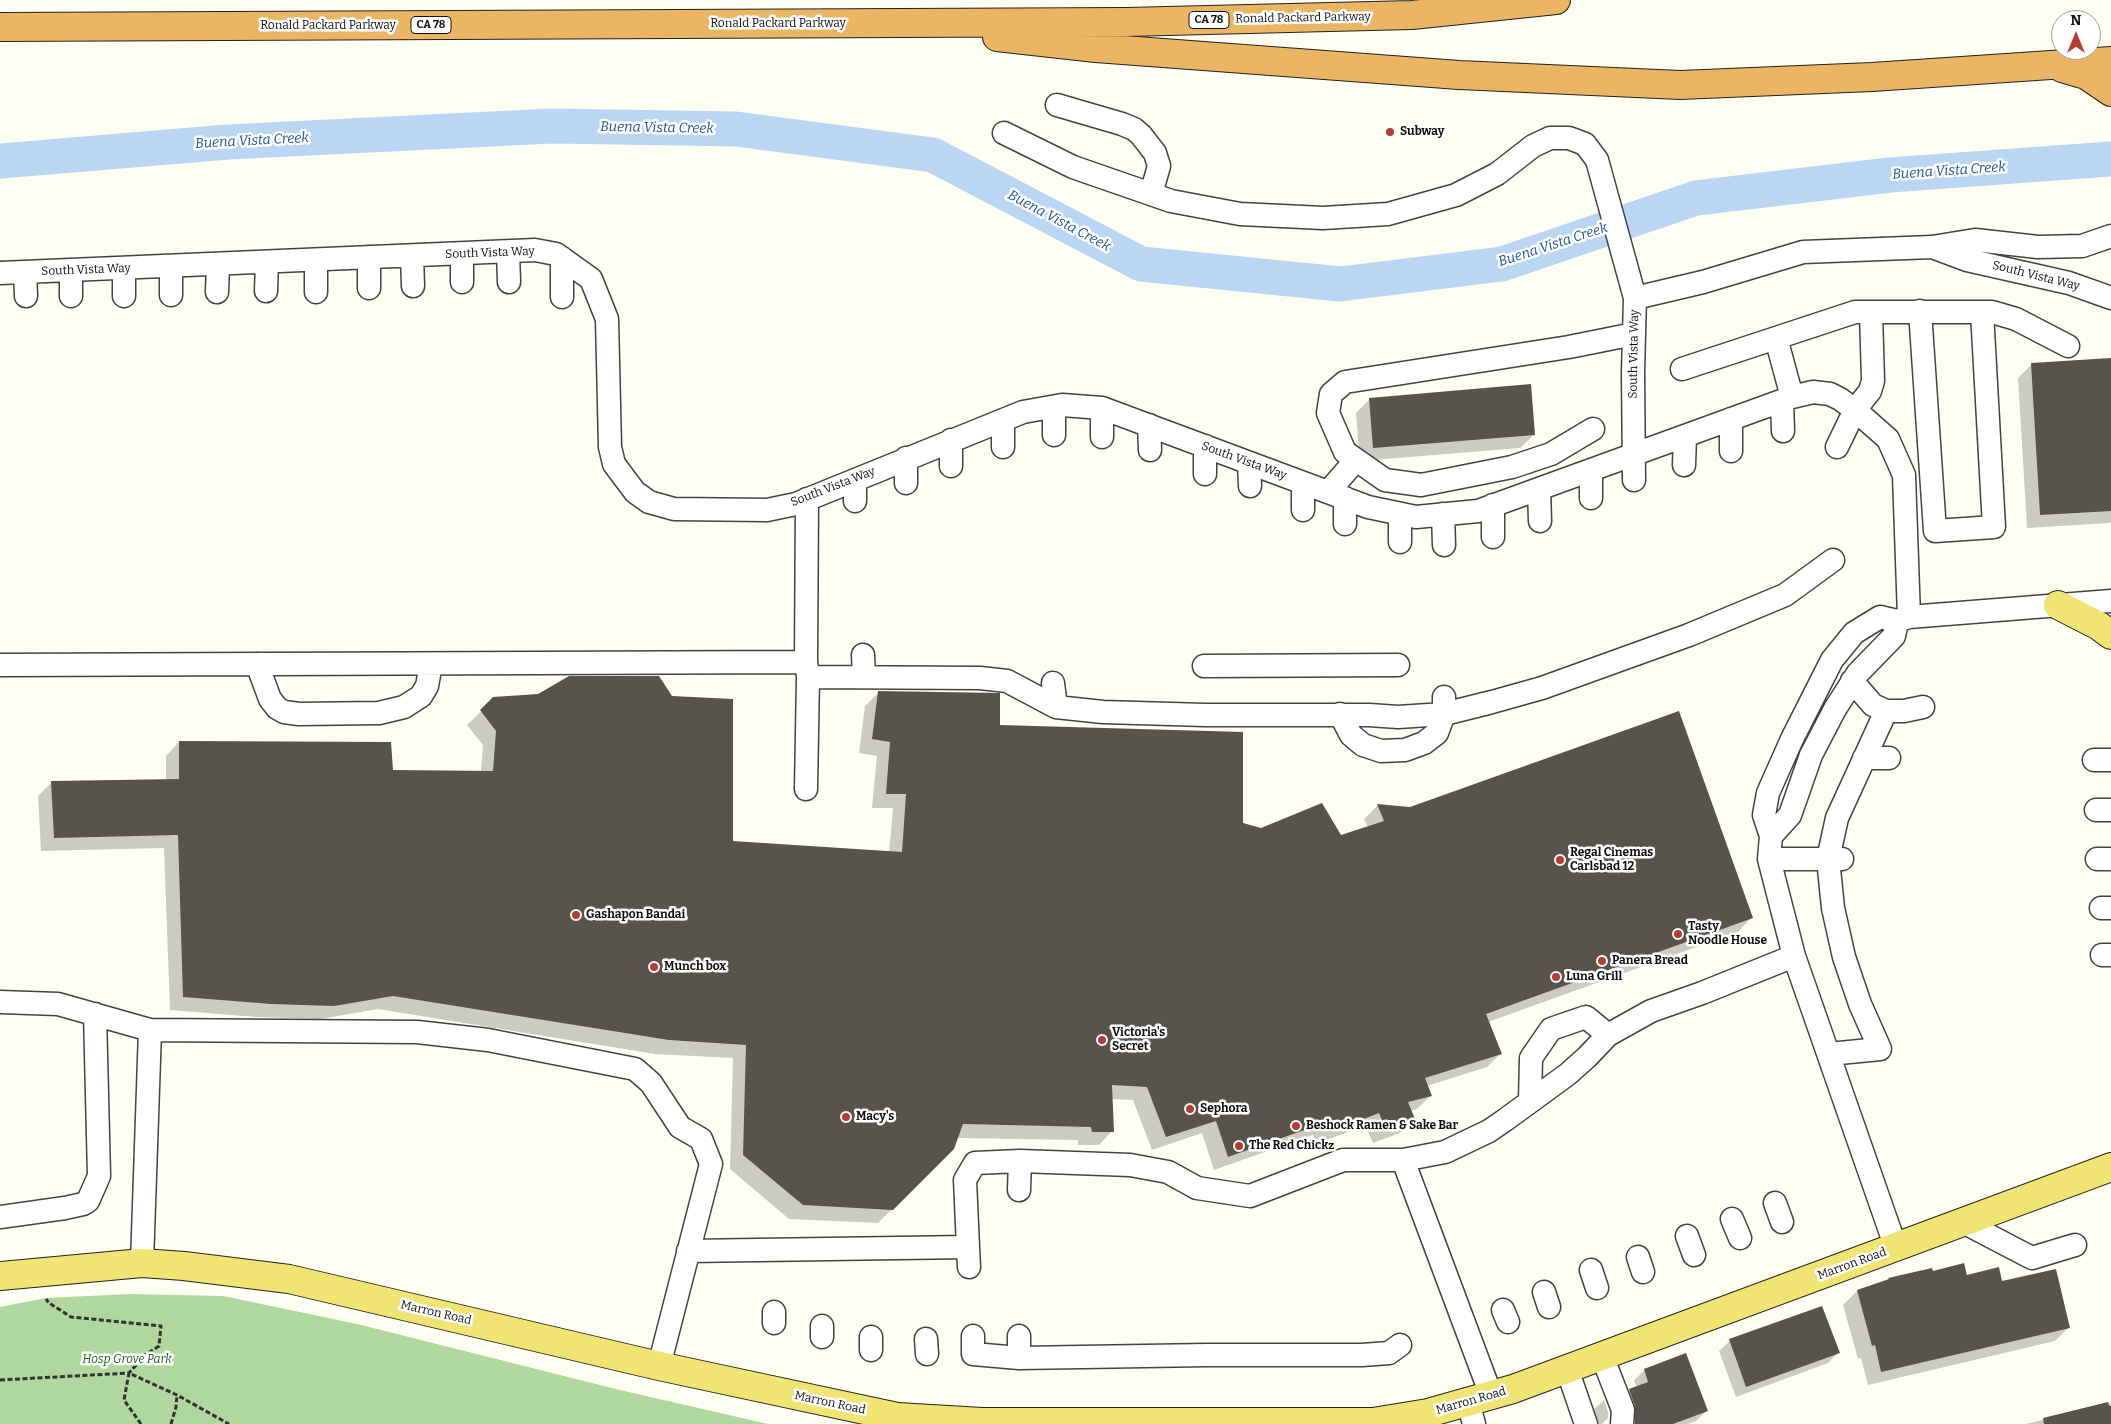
<!DOCTYPE html>
<style>
body{margin:0}
#map{position:relative;width:2111px;height:1424px;overflow:hidden;background:#fefef3;font-family:Bitter,serif}
canvas{display:block}
.north{position:absolute;left:2051px;top:10px;width:50px;height:50px;box-sizing:border-box;background:#fff;border:1px solid #9f9f9f;border-radius:50%;rotate:0deg;font-size:14px;font-weight:700;line-height:20px;text-align:center;color:#101010}
.north::after{content:'';display:block;margin:auto;width:18px;height:22px;background:#b83d2f;clip-path:polygon(50% 0,100% 100%,50% 72%,0 100%)}
</style>
<div id="map">
<canvas width="2111" height="1424"></canvas>
<div class="north">N</div>
</div>
<script>
const g = document.querySelector('canvas').getContext('2d');
g.lineJoin = 'round';
function paint(path, color) { g.fillStyle = color; g.fill(path, 'evenodd'); }
const poly = rows => new Path2D(rows.map(r => 'M' + r).join(''));
function strokePath(path, color, width, dash) { g.strokeStyle = color; g.lineWidth = width; g.lineCap = dash ? 'butt' : 'round'; g.setLineDash(dash || []); g.stroke(path); }
function label(font, color, halo, rows, align = 'center') {
  g.font = font + ' Bitter,serif'; g.lineWidth = 5; g.setLineDash([]); g.textBaseline = 'middle'; g.strokeStyle = halo; g.fillStyle = color; for (const [text, x, y, turn = 0] of rows) {
    g.save(); g.translate(x, y); g.rotate((+turn || 0) * Math.PI / 180); g.textAlign = isNaN(turn) ? turn : align; if (halo) g.strokeText(text, 0, 0); g.fillText(text, 0, 0); g.restore();
  }
}
paint(poly([
 [130,1294,223,1296,357,1324,620,1390,768,1424,0,1424,0,1307,46,1298]
]), '#afd79e');
paint(poly([
 [2111,359,2111,522,2109,523,2027,528,2018,378,2032,364],
 [1370,399,1534,435,1520,448,1360,461,1356,413],
 [879,692,999,726,1242,824,1261,829,1340,837,1368,827,1364,819,1377,806,1411,808,1751,918,1738,932,1488,1022,1501,1053,1487,1067,1427,1086,1430,1096,1417,1109,1410,1111,1413,1119,1400,1133,1373,1143,1365,1126,1316,1144,1313,1135,1214,1170,1202,1133,1152,1150,1133,1100,1112,1099,1112,1131,1099,1145,1078,1145,1078,1140,957,1138,953,1148,878,1223,789,1219,730,1169,733,1058,655,1054,378,1009,320,1019,256,1017,170,1010,164,848,41,851,38,796,52,782,166,780,166,756,179,742,392,771,481,772,483,745,467,725,494,699,732,843,889,853,893,808,872,808,877,756,859,753,865,706],
 [1931,1269,1932,1272,2002,1283,2069,1327,2055,1341,1868,1385,1861,1358,1858,1359,1843,1305,1857,1291,1886,1282,1889,1279],
 [1730,1341,1838,1353,1828,1363,1736,1397,1719,1351],
 [1645,1370,1706,1411,1696,1421,1688,1424,1626,1424,1619,1400,1630,1390,1637,1388,1634,1380],
 [1604,1400,1608,1412,1608,1418,1602,1424,1598,1424,1593,1410],
 [2111,1403,2111,1424,2026,1424]
]), '#0003');
strokePath(poly([
 [0,161,228,142,552,126,736,129,933,155,1141,264,1340,284,1502,264,1696,198,1890,175,2111,159]
]), '#bbd6f3', 35);
paint(poly([
 [2111,358,2111,511,2040,515,2031,363],
 [1531,384,1535,435,1373,448,1369,398],
 [569,676,659,676,672,696,733,699,733,841,902,852,906,794,886,794,890,742,872,739,878,691,1000,693,1000,725,1243,732,1243,823,1261,828,1322,803,1341,835,1384,821,1377,804,1410,807,1679,711,1753,918,1486,1014,1502,1054,1425,1078,1432,1096,1408,1102,1415,1119,1386,1130,1379,1113,1330,1132,1327,1122,1228,1157,1216,1121,1166,1137,1147,1087,1112,1085,1114,1132,1092,1132,1091,1127,963,1124,954,1149,893,1210,803,1205,743,1155,746,1045,669,1040,393,996,334,1006,271,1004,183,997,178,835,54,838,51,781,179,779,179,741,391,742,393,770,493,771,496,731,480,710,493,697,538,694],
 [1964,1263,1967,1275,1999,1267,2002,1281,2056,1269,2070,1328,1881,1372,1875,1345,1872,1346,1857,1290,1889,1279,1888,1278,1932,1268,1933,1271],
 [1822,1306,1840,1353,1746,1387,1729,1339],
 [1686,1353,1708,1411,1673,1424,1635,1424,1635,1406,1629,1389,1648,1382,1644,1369],
 [2108,1402,2109,1406,2111,1406,2111,1424,2044,1424,2043,1418]
]), '#58534d');
const minor = poly([
 [1057,105,1122,124,1134,129,1141,135,1155,153,1159,166,1151,194],
 [1004,133,1073,167,1171,201,1240,214,1323,218,1388,214,1456,195,1497,174,1533,146,1550,138,1569,138,1585,144,1597,160,1635,298,1633,372,1634,480],
 [1935,248,1967,260,2069,283,2111,298],
 [508,252,509,282],
 [462,254,462,282],
 [412,256,413,286],
 [369,257,369,288],
 [316,260,316,292],
 [171,266,171,295],
 [71,270,71,296],
 [25,272,26,296],
 [0,273,535,250,556,254,591,279,607,319,610,447,614,464,635,492,649,502,674,509,767,510,796,504,1023,412,1062,405,1102,408,1368,507,1416,517,1478,511,1792,397,1813,392,1830,394,1840,399,1855,410,1888,439,1904,475,1909,617,1897,621,1880,617,1854,633,1832,660,1792,739,1768,793,1764,815,1771,836,1769,859,1794,956,1896,1248],
 [266,291,267,262],
 [217,292,218,264],
 [124,296,124,268],
 [562,297,562,258],
 [1635,298,1703,282,1803,252,1932,247,1975,240,2038,247,2082,246,2111,236],
 [1920,311,1935,531,1994,527,1982,312],
 [1776,338,1792,397],
 [1682,369,1855,312,1992,312,2016,319,2068,346],
 [1782,401,1783,431],
 [1054,407,1054,435],
 [1102,408,1102,437],
 [1731,419,1731,451],
 [1003,420,1003,447],
 [1149,425,1150,450],
 [1593,429,1551,454,1512,467,1421,485,1385,480,1345,452,1328,413,1331,394,1345,382,1569,347,1634,334],
 [951,440,951,466],
 [1837,447,1855,410,1870,391,1873,381,1871,312],
 [906,458,906,483],
 [1249,463,1250,486],
 [1684,465,1685,436],
 [1591,470,1591,498],
 [1205,474,1205,446],
 [855,480,855,501],
 [1539,489,1540,521],
 [1328,492,1356,460],
 [1345,498,1345,524],
 [1303,510,1303,483],
 [1443,514,1444,545],
 [1493,537,1493,505],
 [1400,542,1400,514],
 [1909,617,2111,601],
 [863,655,864,677],
 [806,662,807,499],
 [257,664,270,699,277,708,284,712,299,714,379,713,404,707,421,696,427,686,431,664],
 [0,665,806,662,808,677,980,678,1007,681,1056,707,1103,712,1205,715,1369,715,1398,717,1444,714,1492,702,1542,688,1689,635,1785,595,1833,560],
 [1204,666,1398,665],
 [1852,681,1873,705,1886,711,1904,711,1923,707],
 [1053,683,1056,707],
 [1340,714,1351,735,1363,745,1381,751,1405,750,1424,743,1437,733,1444,714,1444,697],
 [1864,758,1889,758],
 [2094,760,2111,760],
 [806,789,808,677],
 [2096,810,2111,810],
 [1771,836,1790,815,1811,755,1835,709,1858,673,1894,636,1897,621],
 [1769,859,1842,859],
 [2097,859,2111,859],
 [2101,908,2111,908],
 [2102,955,2111,955],
 [0,1002,58,1004,150,1030,417,1032,488,1040,635,1069,651,1083,680,1127,701,1139,711,1164,659,1366],
 [1829,1054,1880,1049,1860,1004,1844,957,1833,908,1828,859,1837,818,1886,711],
 [1530,1101,1531,1058,1551,1029,1586,1017,1608,1035],
 [1403,1160,1491,1395],
 [1019,1190,1020,1161],
 [1775,1203,1782,1222],
 [0,1217,65,1208,83,1204,88,1201,99,1176,95,1014],
 [1732,1219,1740,1238],
 [1963,1222,2032,1258,2075,1245],
 [1687,1236,1694,1255],
 [968,1247,969,1267],
 [688,1251,968,1247,965,1180,975,1163,1020,1161,1130,1165,1168,1172,1197,1188,1250,1196,1343,1160,1403,1160,1445,1152,1489,1131,1505,1120,1568,1074,1587,1057,1608,1035,1651,1011,1702,993,1794,956],
 [1638,1257,1643,1272],
 [142,1263,150,1030],
 [1591,1270,1597,1288],
 [1544,1292,1549,1307],
 [1503,1310,1508,1322],
 [774,1312,774,1323],
 [822,1326,822,1337],
 [973,1336,973,1354,1019,1358,1207,1355,1362,1355,1389,1353,1400,1345],
 [871,1337,871,1350],
 [926,1339,927,1354],
 [1602,1356,1623,1410,1622,1424],
 [1019,1358,1019,1336],
 [1567,1369,1586,1424],
 [1468,1402,1474,1424]
]);
const major = poly([
 [2058,605,2099,626,2111,635],
 [0,1276,142,1263,184,1266,289,1279,659,1366,897,1417,982,1422,1373,1422,1428,1413,1513,1389,2111,1167]
]);
const highway = poly([
 [0,27,1126,22,1412,15,1556,0],
 [997,37,1096,48,1459,75,1680,85,1872,77,2111,61],
 [2062,68,2086,75,2111,92]
]);
strokePath(minor, '#434343', 25);
strokePath(major, '#212121', 30);
strokePath(highway, '#212121', 30);
strokePath(poly([
 [0,1380,129,1373,145,1355,159,1346,161,1326,71,1317,49,1303,46,1299],
 [141,1424,124,1400,129,1373,177,1395,229,1424],
 [171,1424,176,1407,177,1395]
]), '#323232', 3, [5, 2.5]);
strokePath(minor, '#fff', 22);
strokePath(major, '#f0e472', 28);
strokePath(highway, '#ebb664', 28);
for (const [x, y, r, color] of [
 [1390,132,5,"#b83d2f"],
 [1560,860,5,"#b83d2f"],
 [576,915,5,"#b83d2f"],
 [1678,934,5,"#b83d2f"],
 [1602,961,5,"#b83d2f"],
 [654,967,5,"#b83d2f"],
 [1556,977,5,"#b83d2f"],
 [1102,1040,5,"#b83d2f"],
 [1190,1109,5,"#b83d2f"],
 [846,1117,5,"#b83d2f"],
 [1296,1126,5,"#b83d2f"],
 [1239,1146,5,"#b83d2f"]
]) { const dot = new Path2D(); dot.arc(x, y, r, 0, 2 * Math.PI); g.fillStyle = color; g.fill(dot); strokePath(dot, '#fff', 2); }
for (const [x, y, w] of [
 [1209,20,40],
 [431,25,40]
]) { const box = new Path2D(); box.roundRect(x - w / 2, y - 8.5, w, 17, 4); g.fillStyle = '#fff'; g.fill(box); strokePath(box, '#101010', 1); }
label('bold 11px', '#101010', null, [
 ["CA 78",1209,20],
 ["CA 78",431,25]
]);
label('12px', '#101010', '#fff', [
 ["Ronald Packard Parkway",1303,18,-1],
 ["Ronald Packard Parkway",778,24],
 ["Ronald Packard Parkway",328,26],
 ["South Vista Way",490,253,-2],
 ["South Vista Way",86,270,-2],
 ["South Vista Way",2036,276,14],
 ["South Vista Way",1634,354,-89],
 ["South Vista Way",1244,461,20],
 ["South Vista Way",833,487,-21],
 ["Marron Road",1852,1264,-20],
 ["Marron Road",436,1313,13],
 ["Marron Road",1471,1401,-16],
 ["Marron Road",830,1403,12]
]);
label('bold 12px', '#101010', '#fff', [
 ["Subway",1400,132],
 ["Regal Cinemas",1570,853],
 ["Carlsbad 12",1570,867],
 ["Gashapon Bandai",586,915],
 ["Tasty",1688,927],
 ["Noodle House",1688,941],
 ["Panera Bread",1612,961],
 ["Munch box",664,967],
 ["Luna Grill",1566,977],
 ["Victoria's",1112,1033],
 ["Secret",1112,1047],
 ["Sephora",1200,1109],
 ["Macy's",856,1117],
 ["Beshock Ramen & Sake Bar",1306,1126],
 ["The Red Chickz",1249,1146]
], 'left');
label('italic 12px', '#276423', '#fff', [
 ["Hosp Grove Park",127,1360]
]);
label('italic 14px', '#20539b', '#fff', [
 ["Buena Vista Creek",657,128,1],
 ["Buena Vista Creek",252,141,-3],
 ["Buena Vista Creek",1949,171,-4],
 ["Buena Vista Creek",1059,221,28],
 ["Buena Vista Creek",1553,245,-18]
]);
</script>
